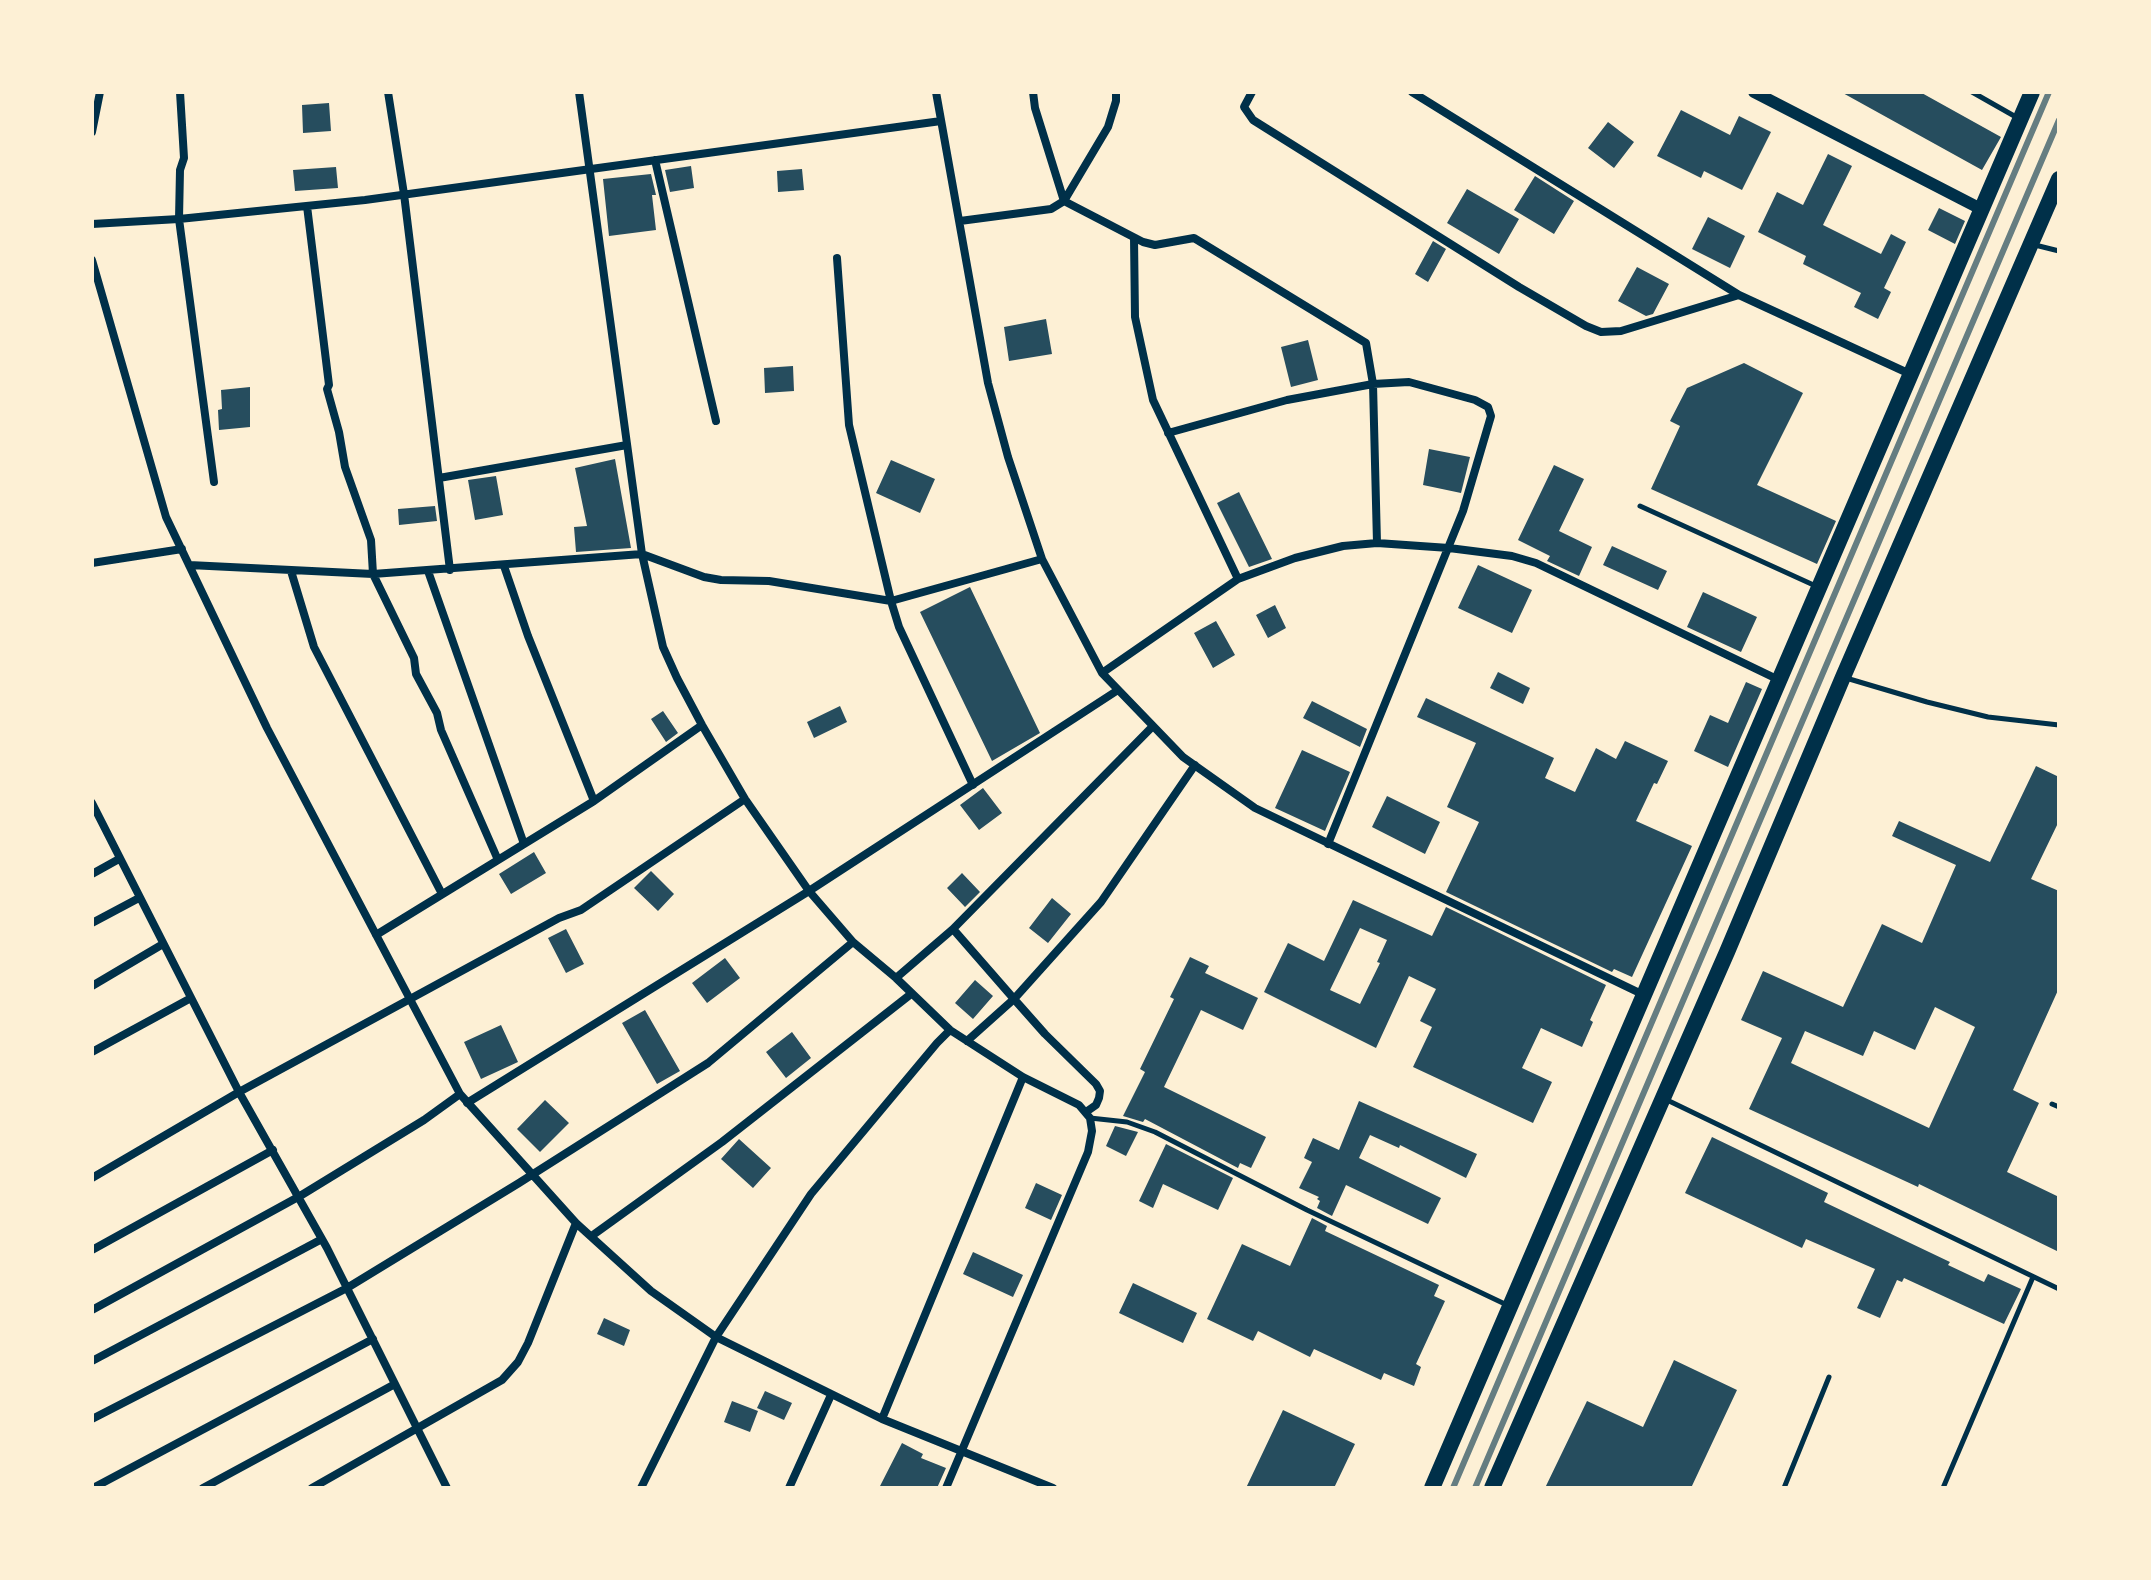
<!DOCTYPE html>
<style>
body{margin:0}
#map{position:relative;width:2151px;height:1580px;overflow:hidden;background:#fdf0d5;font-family:Poppins,sans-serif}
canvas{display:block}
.frame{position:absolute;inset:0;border:94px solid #fdf0d5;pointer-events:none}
</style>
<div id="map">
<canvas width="2151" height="1580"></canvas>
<div class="frame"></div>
</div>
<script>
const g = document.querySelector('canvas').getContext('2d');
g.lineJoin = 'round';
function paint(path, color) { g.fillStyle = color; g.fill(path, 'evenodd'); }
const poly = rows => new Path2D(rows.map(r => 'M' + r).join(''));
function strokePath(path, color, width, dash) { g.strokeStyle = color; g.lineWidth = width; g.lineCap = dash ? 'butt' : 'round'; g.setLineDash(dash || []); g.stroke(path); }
paint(poly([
 [1841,92,1920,92,2001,137,1982,170],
 [329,103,331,131,303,133,302,105],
 [1681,110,1730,135,1739,116,1771,132,1742,190,1704,171,1701,178,1657,156],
 [1608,122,1634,142,1614,168,1588,148],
 [1828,154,1852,166,1823,225,1881,254,1891,234,1906,242,1884,288,1891,292,1878,319,1854,307,1861,293,1803,264,1806,256,1758,232,1777,192,1803,205],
 [691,166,694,188,670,192,665,170],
 [336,167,338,188,295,191,293,170],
 [802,169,804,190,778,192,777,171],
 [651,174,656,195,652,195,656,230,609,236,603,179],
 [1535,176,1574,201,1554,234,1514,210],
 [1467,189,1519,219,1499,254,1447,223],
 [1939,208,1965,221,1955,244,1928,230],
 [1708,217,1745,236,1730,268,1692,249],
 [1433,241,1446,249,1428,282,1415,274],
 [1637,267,1669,284,1653,314,1646,316,1618,301],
 [1046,319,1052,354,1009,361,1004,327],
 [1308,340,1318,380,1291,387,1281,347],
 [1744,363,1803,393,1757,485,1836,521,1817,564,1651,489,1680,426,1670,421,1687,388],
 [793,366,794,391,765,393,764,368],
 [250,387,250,427,219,430,218,410,222,409,221,390],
 [1429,449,1470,457,1461,493,1423,485],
 [615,459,631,548,576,552,574,527,587,526,575,468],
 [891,460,935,479,920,513,876,493],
 [1554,465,1584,479,1559,531,1592,547,1579,576,1547,561,1550,556,1518,540],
 [496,476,503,515,475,520,468,480],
 [1239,492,1272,559,1249,567,1217,503],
 [435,506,437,521,399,525,398,509],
 [1612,546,1667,571,1658,590,1603,565],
 [1478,565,1532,590,1512,633,1458,608],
 [970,587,1040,733,992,761,920,612],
 [1703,592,1757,617,1741,652,1687,627],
 [1275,605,1286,628,1268,638,1256,615],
 [1216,621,1235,655,1213,668,1194,633],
 [1498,672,1530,688,1523,704,1490,688],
 [1746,682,1762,689,1728,767,1694,751,1710,715,1728,723],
 [1426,698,1554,758,1545,778,1575,792,1596,748,1616,759,1625,741,1668,761,1657,784,1654,783,1636,821,1692,846,1632,977,1614,969,1612,972,1446,892,1479,822,1447,807,1476,743,1417,717],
 [1312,701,1367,729,1360,747,1303,718],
 [840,706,847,722,814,738,807,722],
 [663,711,678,733,666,742,651,719],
 [1302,750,1350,772,1325,831,1275,808],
 [2036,766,2059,777,2059,821,2031,879,2059,891,2059,988,2013,1090,2039,1103,2007,1172,2059,1197,2059,1252,1919,1184,1918,1187,1749,1109,1782,1038,1741,1020,1763,971,1843,1007,1882,924,1922,943,1956,865,1892,836,1899,821,1990,862],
 [1935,1007,1975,1027,1929,1128,1791,1063,1805,1031,1863,1056,1874,1031,1915,1050],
 [983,788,1002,813,979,830,960,805],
 [1387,796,1440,822,1425,854,1372,827],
 [534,852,546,873,511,894,499,874],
 [651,871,674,894,658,911,634,888],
 [962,873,980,892,965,907,947,888],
 [1052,898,1071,914,1048,943,1029,928],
 [1353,900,1432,936,1446,907,1606,985,1590,1020,1593,1022,1582,1047,1541,1028,1522,1068,1552,1082,1533,1123,1413,1067,1432,1027,1420,1021,1436,989,1409,976,1376,1048,1264,992,1288,943,1324,961],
 [1360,928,1387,940,1377,962,1380,963,1360,1004,1330,990],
 [566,929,584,964,566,973,548,938],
 [1190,957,1209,966,1205,973,1258,998,1243,1030,1201,1010,1164,1087,1266,1137,1251,1168,1240,1163,1238,1168,1145,1119,1143,1122,1123,1116,1145,1072,1140,1069,1174,999,1170,997],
 [725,958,740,978,707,1003,692,983],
 [975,980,993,996,973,1019,955,1003],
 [645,1010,680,1071,657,1084,622,1023],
 [501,1025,518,1062,481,1079,464,1042],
 [792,1032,811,1058,786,1078,766,1052],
 [545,1100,569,1123,540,1152,517,1129],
 [1359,1101,1477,1154,1466,1178,1400,1145,1399,1148,1370,1135,1359,1158,1441,1198,1428,1224,1346,1185,1332,1216,1317,1208,1320,1201,1317,1199,1319,1197,1299,1188,1312,1162,1304,1158,1313,1138,1339,1150],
 [1115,1126,1138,1132,1126,1156,1106,1146],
 [1712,1137,1828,1193,1824,1202,1950,1262,1948,1265,1984,1282,1988,1274,2021,1289,2004,1324,1904,1278,1902,1282,1897,1280,1880,1318,1857,1308,1875,1269,1806,1239,1802,1248,1685,1193],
 [739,1139,771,1168,753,1188,721,1159],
 [1166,1144,1233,1178,1218,1210,1163,1184,1153,1208,1139,1201],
 [1036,1183,1062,1195,1051,1220,1025,1208],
 [1312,1218,1327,1226,1325,1231,1439,1285,1434,1296,1445,1301,1416,1364,1421,1367,1414,1386,1384,1373,1381,1380,1314,1349,1310,1357,1258,1331,1253,1341,1207,1319,1242,1244,1290,1266],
 [973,1252,1023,1275,1013,1297,963,1274],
 [1133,1283,1197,1313,1183,1343,1119,1313],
 [604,1318,630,1330,624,1346,597,1334],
 [1674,1360,1737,1390,1691,1488,1545,1488,1587,1401,1643,1427],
 [765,1391,792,1403,784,1420,757,1408],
 [732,1401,758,1411,750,1432,724,1422],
 [1283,1410,1355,1444,1334,1488,1246,1488],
 [902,1443,923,1454,921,1458,946,1468,937,1488,879,1488]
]), '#264d5e');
strokePath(poly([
 [1972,92,2016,117],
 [2035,245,2059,251],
 [1640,506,1818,587],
 [1846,678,1927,702,1988,717,2059,725],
 [1667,1100,2059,1289],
 [2052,1104,2059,1107],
 [1090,1118,1127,1122,1155,1132,1307,1210,1507,1305],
 [1784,1488,1829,1377],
 [1943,1488,2033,1277]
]), '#003049', 5);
strokePath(poly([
 [180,92,184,158,180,170,179,219,214,482],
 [388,92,404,194,450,570],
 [579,92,642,554,663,647,677,678,702,725,745,799,809,891,853,942,896,978,950,1030,1023,1077,1079,1105,1090,1118,1092,1131,1088,1152,946,1488],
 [936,92,988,383,1008,457,1042,559,1102,673,1183,757,1255,808,1646,996],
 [1033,92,1035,108,1064,201,1143,242,1155,245,1194,238,1366,343,1373,384,1377,543],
 [1252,92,1244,107,1253,120,1519,287,1586,326,1601,332,1621,331,1739,295],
 [1412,92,1739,295,1910,374],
 [92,132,100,92],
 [655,160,716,421],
 [307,206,329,385,327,389,339,432,345,467,371,540,373,574,414,658,416,674,437,713,441,730,498,860],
 [960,221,1051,209,1064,201,1108,127,1116,101,1116,92],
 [92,224,179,219,365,200,941,121],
 [1134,238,1135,317,1153,400,1238,579],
 [837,258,849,425,891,601,899,627,973,785],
 [92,260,166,517,267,728,460,1094,576,1223,651,1291,716,1337,882,1419,1053,1488],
 [1168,433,1287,400,1373,384,1409,382,1475,400,1488,407,1491,416,1463,511,1328,844],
 [439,478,627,445],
 [92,563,182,549],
 [189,565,373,574,642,554,704,577,721,580,769,581,891,601,1042,559],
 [504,566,528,636,594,801],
 [291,571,314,647,442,894],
 [428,571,524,844],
 [1102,673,1238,579,1295,558,1343,546,1377,543,1449,548,1512,556,1536,563,1779,680],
 [92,803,239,1092,327,1248,447,1488],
 [92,874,119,859],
 [92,923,139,898],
 [953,929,1014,999,1101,902,1195,765],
 [376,935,594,801,702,725],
 [896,978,953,929,1153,726],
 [92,986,163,944],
 [967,1041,1014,999,1045,1034,1096,1084,1100,1091,1099,1098,1096,1105,1086,1112],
 [92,1052,191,998],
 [467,1103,809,891,1118,690],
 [92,1178,239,1092,559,918,581,910,745,799],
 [593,1235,722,1142,911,994],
 [92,1250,273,1150],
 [92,1310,300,1196,424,1120,460,1094],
 [92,1361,322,1239],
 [92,1419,347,1288,519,1183,708,1063,853,942],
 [882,1419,1023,1077],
 [93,1488,373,1339],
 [203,1488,395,1384],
 [312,1488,502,1380,518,1362,528,1343,576,1223],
 [641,1488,716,1337,811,1194,937,1043,950,1030],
 [789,1488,831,1395]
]), '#003049', 8);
strokePath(poly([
 [1754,92,1981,209]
]), '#003049', 12);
strokePath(poly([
 [1432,1488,2032,92],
 [1492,1488,1727,952,1843,677,2059,179]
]), '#003049', 16);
strokePath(poly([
 [1453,1488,2049,92],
 [1475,1488,2059,120]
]), '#657d81', 6);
</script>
